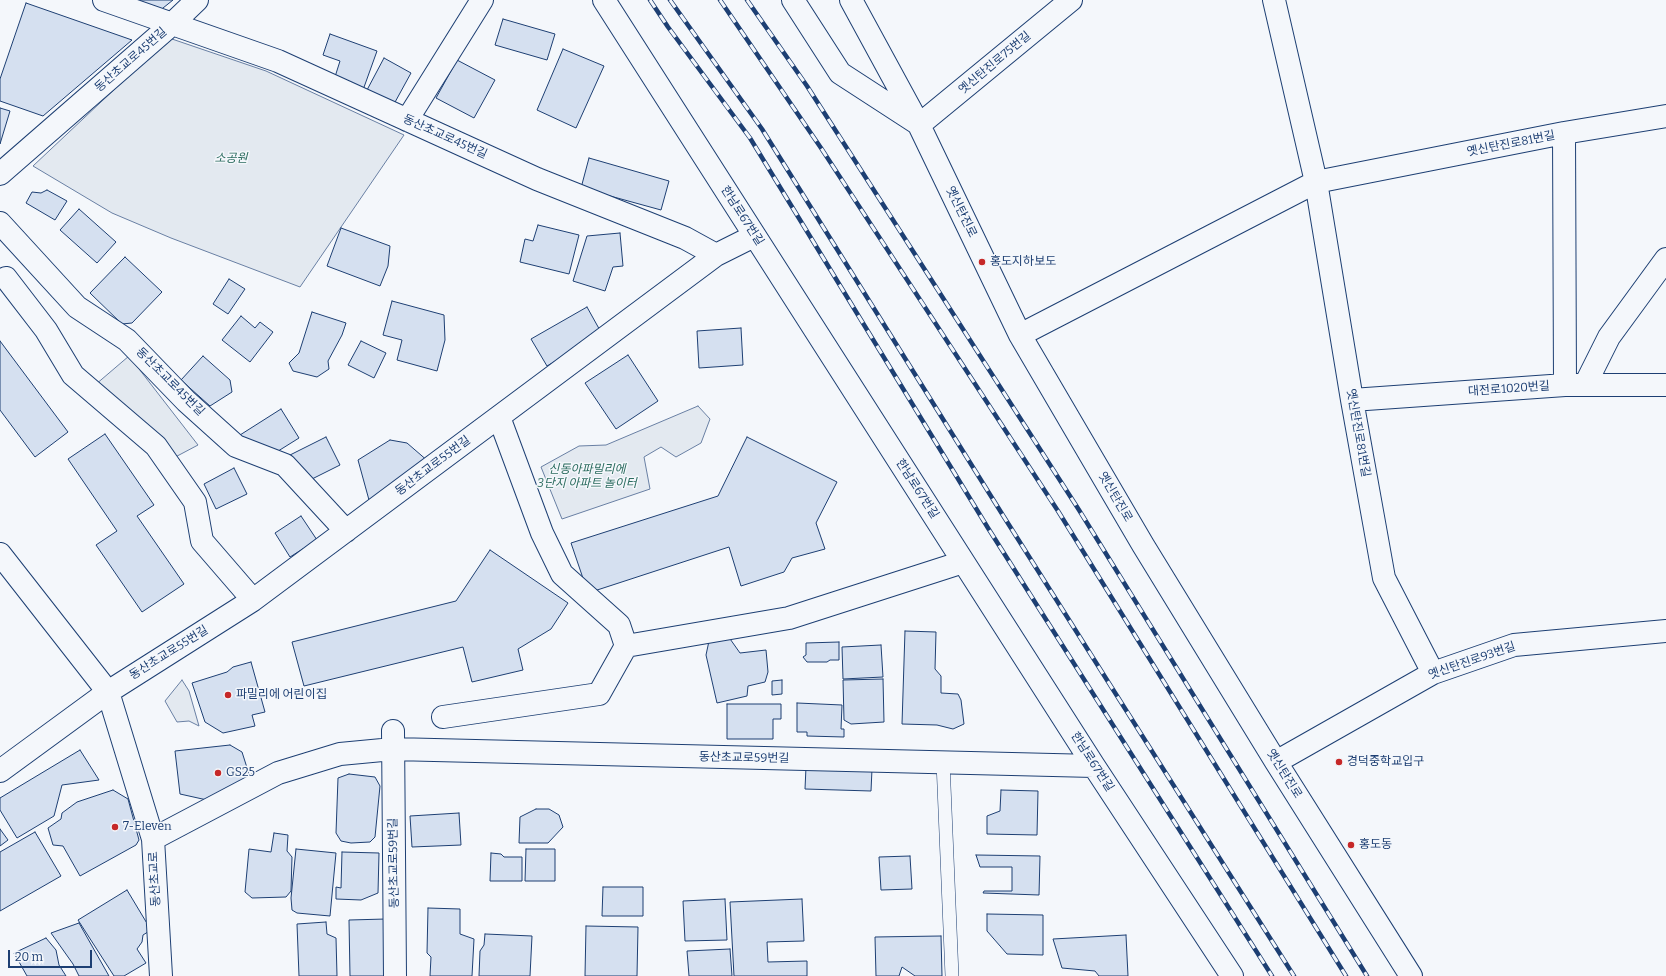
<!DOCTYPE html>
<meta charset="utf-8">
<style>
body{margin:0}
#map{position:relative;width:1666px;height:976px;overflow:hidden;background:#f4f7fb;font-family:Bitter,serif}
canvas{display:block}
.scale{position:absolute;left:8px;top:950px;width:84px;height:18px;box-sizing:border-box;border:2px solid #1d3f73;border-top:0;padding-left:5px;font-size:12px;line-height:14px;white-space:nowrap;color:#1d3f73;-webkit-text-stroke:3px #f4f7fb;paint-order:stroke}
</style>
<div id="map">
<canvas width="1666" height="976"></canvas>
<div class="scale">20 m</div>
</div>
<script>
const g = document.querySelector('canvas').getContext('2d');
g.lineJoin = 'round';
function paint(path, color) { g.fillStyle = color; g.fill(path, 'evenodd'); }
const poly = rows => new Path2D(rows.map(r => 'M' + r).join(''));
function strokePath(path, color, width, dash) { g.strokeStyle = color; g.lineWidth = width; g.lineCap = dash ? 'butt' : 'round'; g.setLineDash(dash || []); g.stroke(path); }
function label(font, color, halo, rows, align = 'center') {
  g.font = font + ' Bitter,"Noto Sans KR",serif'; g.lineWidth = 3; g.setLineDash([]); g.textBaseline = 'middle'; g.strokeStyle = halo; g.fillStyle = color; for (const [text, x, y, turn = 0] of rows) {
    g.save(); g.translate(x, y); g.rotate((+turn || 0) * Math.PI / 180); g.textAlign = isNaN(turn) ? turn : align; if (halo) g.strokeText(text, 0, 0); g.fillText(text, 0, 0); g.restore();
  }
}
const green = poly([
 [169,38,266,71,404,135,300,287,171,238,112,213,33,166,169,38],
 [129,356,198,445,164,463,88,391,129,356],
 [698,406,710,419,701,443,676,457,661,447,644,457,650,489,562,519,541,467,579,446,606,445,698,406],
 [182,680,189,691,199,726,189,721,177,722,165,701,182,680]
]);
paint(green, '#e3e9f0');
strokePath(green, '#687fa3', 1);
const building = poly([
 [128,0,173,0,158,12,128,0],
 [26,3,132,40,43,116,0,101,0,79,26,3],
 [503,19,555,34,547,60,495,45,503,19],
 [330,34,377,51,363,90,334,80,340,61,323,55,330,34],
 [563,49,604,66,576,128,537,110,563,49],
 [384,58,411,73,394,104,367,90,384,58],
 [457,60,495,80,474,118,436,98,457,60],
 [0,108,10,111,0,144,0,108],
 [589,158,669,181,661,210,581,188,589,158],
 [47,190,67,201,55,220,26,203,32,192,41,193,47,190],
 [79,209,116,242,97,263,60,230,79,209],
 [538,225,579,235,569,274,520,262,525,239,533,241,538,225],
 [341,228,390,246,388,266,380,286,327,266,341,228],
 [620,233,623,266,613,267,605,291,573,281,587,236,620,233],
 [125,257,162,292,132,323,122,324,90,293,125,257],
 [229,279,245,289,228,314,213,304,229,279],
 [392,301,444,315,445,340,437,371,397,360,402,340,383,335,392,301],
 [587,307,602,334,547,366,531,339,587,307],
 [312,312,346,323,342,335,328,361,329,369,317,377,293,371,289,363,299,353,312,312],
 [241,316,255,328,260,322,273,332,250,362,222,340,241,316],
 [741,328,743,365,699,368,697,331,741,328],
 [0,341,68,432,35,457,0,410,0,341],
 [361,341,386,353,374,378,348,365,361,341],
 [628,355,658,401,616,429,585,383,628,355],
 [203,356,230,380,232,392,210,406,181,380,203,356],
 [281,409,299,438,275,453,250,445,240,435,281,409],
 [105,434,154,505,137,516,184,584,142,612,96,545,117,531,68,459,105,434],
 [326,437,340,465,310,480,288,456,326,437],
 [747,437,837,482,816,523,825,549,792,558,784,572,741,586,729,547,588,593,571,543,718,496,747,437],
 [390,440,407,443,429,462,369,500,358,460,390,440],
 [234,468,247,494,216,509,204,484,234,468],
 [301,516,317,540,290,557,275,533,301,516],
 [490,550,568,603,551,629,518,649,523,670,472,682,463,647,304,686,292,642,456,601,490,550],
 [905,631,936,632,935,669,941,676,941,693,958,694,961,700,964,724,953,729,937,725,902,724,905,631],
 [728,636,740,653,766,650,768,672,765,682,748,686,747,696,717,703,706,655,709,641,728,636],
 [839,642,839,660,830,660,827,662,807,662,803,657,806,655,806,643,839,642],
 [881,645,883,677,843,679,842,647,881,645],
 [251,662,265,712,252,715,255,726,223,733,205,722,192,683,227,672,233,667,251,662],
 [883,679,884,722,851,724,844,720,843,680,883,679],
 [782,680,782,694,772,695,772,681,782,680],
 [797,703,842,705,841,729,844,729,844,737,807,736,807,732,797,732,797,703],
 [727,704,781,704,781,719,773,719,773,739,727,739,727,704],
 [230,745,242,752,249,774,238,784,207,800,180,794,175,751,230,745],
 [80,750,99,780,62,785,54,816,17,838,0,810,0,798,80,750],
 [806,767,872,769,871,791,805,789,806,767],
 [349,774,375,777,380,786,375,837,370,842,351,843,341,841,336,833,338,778,349,774],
 [113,790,128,799,139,840,136,845,80,876,63,846,53,845,48,828,61,819,62,813,77,802,113,790],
 [1001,790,1038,791,1037,835,987,834,987,816,1000,811,1001,790],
 [536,809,549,809,559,815,563,827,548,843,519,843,520,817,536,809],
 [459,813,461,845,412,847,410,816,459,813],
 [0,829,8,840,0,846,0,829],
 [35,832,61,876,0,911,0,852,35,832],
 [274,833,288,835,287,851,292,857,291,891,286,897,252,898,245,892,249,849,271,852,274,833],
 [296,849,336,853,330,916,297,913,292,910,291,898,296,849],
 [526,849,555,849,555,881,525,881,526,849],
 [342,852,379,853,378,893,361,900,336,899,336,887,341,888,342,852],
 [491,853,501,854,504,857,522,857,522,881,490,881,491,853],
 [976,855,1040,856,1039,895,983,893,984,891,1012,891,1012,867,980,867,976,855],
 [910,856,912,889,881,890,879,857,910,856],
 [603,887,643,887,643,916,602,916,603,887],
 [127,890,151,930,143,935,142,942,137,949,146,963,124,976,114,976,78,920,127,890],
 [725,899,727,940,685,941,683,901,725,899],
 [802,899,804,941,767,942,768,962,807,961,807,976,734,976,730,902,802,899],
 [428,908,460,909,460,934,474,939,472,976,430,976,431,957,427,953,428,908],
 [987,914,1043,915,1043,955,1007,954,987,931,987,914],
 [386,919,387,976,350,976,349,920,386,919],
 [326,922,327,934,336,938,337,976,299,976,297,924,326,922],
 [79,923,109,976,79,976,73,964,51,933,79,923],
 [586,926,638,927,637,976,585,976,586,926],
 [485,934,532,936,530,976,479,976,480,951,484,945,485,934],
 [1126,935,1128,976,1099,976,1095,971,1062,968,1053,939,1126,935],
 [941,936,942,976,915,976,902,967,899,976,876,976,875,937,941,936],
 [46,938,56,950,59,965,66,976,27,976,14,953,46,938],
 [730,949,732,976,689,976,687,951,730,949]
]);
paint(building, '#d5e0f0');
strokePath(building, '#1d3f73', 1);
const service = poly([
 [943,762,952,976]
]);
const minor = poly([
 [104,0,278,61,537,179,685,238,716,255],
 [604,0,1094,766,1232,976],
 [793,0,840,73,917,123],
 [851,0,919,125,1020,335,1143,545,1276,762,1411,976],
 [1274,0,1316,182,1352,400,1384,578,1433,673],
 [407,120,482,0],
 [919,125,1071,0],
 [1564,133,1565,385],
 [0,174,171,25,197,0],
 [0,223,77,307,127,340,186,401,236,446,285,465,346,531],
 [6,278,46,330,73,375,156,446,195,502,202,541,253,600],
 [1020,335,1316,182,1564,133,1666,116],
 [1585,385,1609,337,1666,259],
 [1352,400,1565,385,1666,385],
 [0,554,108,692,153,839,161,976],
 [626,646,789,618,963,562],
 [443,717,599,694,626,646,619,625,562,574,542,533,499,417],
 [393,731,395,976],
 [1276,762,1433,673,1514,645,1666,631],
 [0,771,108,692,253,600,716,255,754,236],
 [153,839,278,773,340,754,393,749,1094,766]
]);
strokePath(service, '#1d3f73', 14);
strokePath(minor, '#1d3f73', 24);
strokePath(service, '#f4f7fb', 13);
strokePath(minor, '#f4f7fb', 22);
const rail = poly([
 [650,0,668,27,750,138,988,528,1272,976],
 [670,0,762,129,1004,517,1294,976],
 [720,0,821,148,1058,511,1346,976],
 [747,0,807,86,1079,510,1367,976]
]);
strokePath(rail, '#1d3f73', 4.5);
strokePath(rail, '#f4f7fb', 3, [9]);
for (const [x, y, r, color] of [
 [982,262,4,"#c62828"],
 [228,695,4,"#c62828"],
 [1339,762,4,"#c62828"],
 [218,773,4,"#c62828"],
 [115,827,4,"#c62828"],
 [1351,845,4,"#c62828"]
]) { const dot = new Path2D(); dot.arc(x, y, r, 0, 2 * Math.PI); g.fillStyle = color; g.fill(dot); strokePath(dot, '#f4f7fb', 1.5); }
label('12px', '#1d3f73', '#f4f7fb', [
 ["동산초교로45번길",131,60,-41],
 ["옛신탄진로75번길",995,63,-40],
 ["동산초교로45번길",445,137,24],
 ["옛신탄진로81번길",1511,144,-11],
 ["옛신탄진로",961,212,64],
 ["한남로67번길",742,216,57],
 ["동산초교로45번길",170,382,45],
 ["대전로1020번길",1509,389,-4],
 ["옛신탄진로81번길",1358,433,80],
 ["동산초교로55번길",433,466,-37],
 ["한남로67번길",917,489,57],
 ["옛신탄진로",1115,497,60],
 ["동산초교로55번길",169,653,-32],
 ["옛신탄진로93번길",1472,661,-19],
 ["동산초교로59번길",744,758,1],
 ["한남로67번길",1092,762,57],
 ["옛신탄진로",1284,774,58],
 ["동산초교로59번길",394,863,-91],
 ["동산초교로",155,879,-93]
]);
label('italic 12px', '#2c6c60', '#f4f7fb', [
 ["소공원",231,159],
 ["신동아파밀리에",587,470],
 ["3단지 아파트 놀이터",587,484]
]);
label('12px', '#1d3f73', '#f4f7fb', [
 ["홍도지하보도",990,262],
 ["파밀리에 어린이집",236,695],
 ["경덕중학교입구",1347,762],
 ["GS25",226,773],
 ["7-Eleven",123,827],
 ["홍도동",1359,845]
], 'left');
</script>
